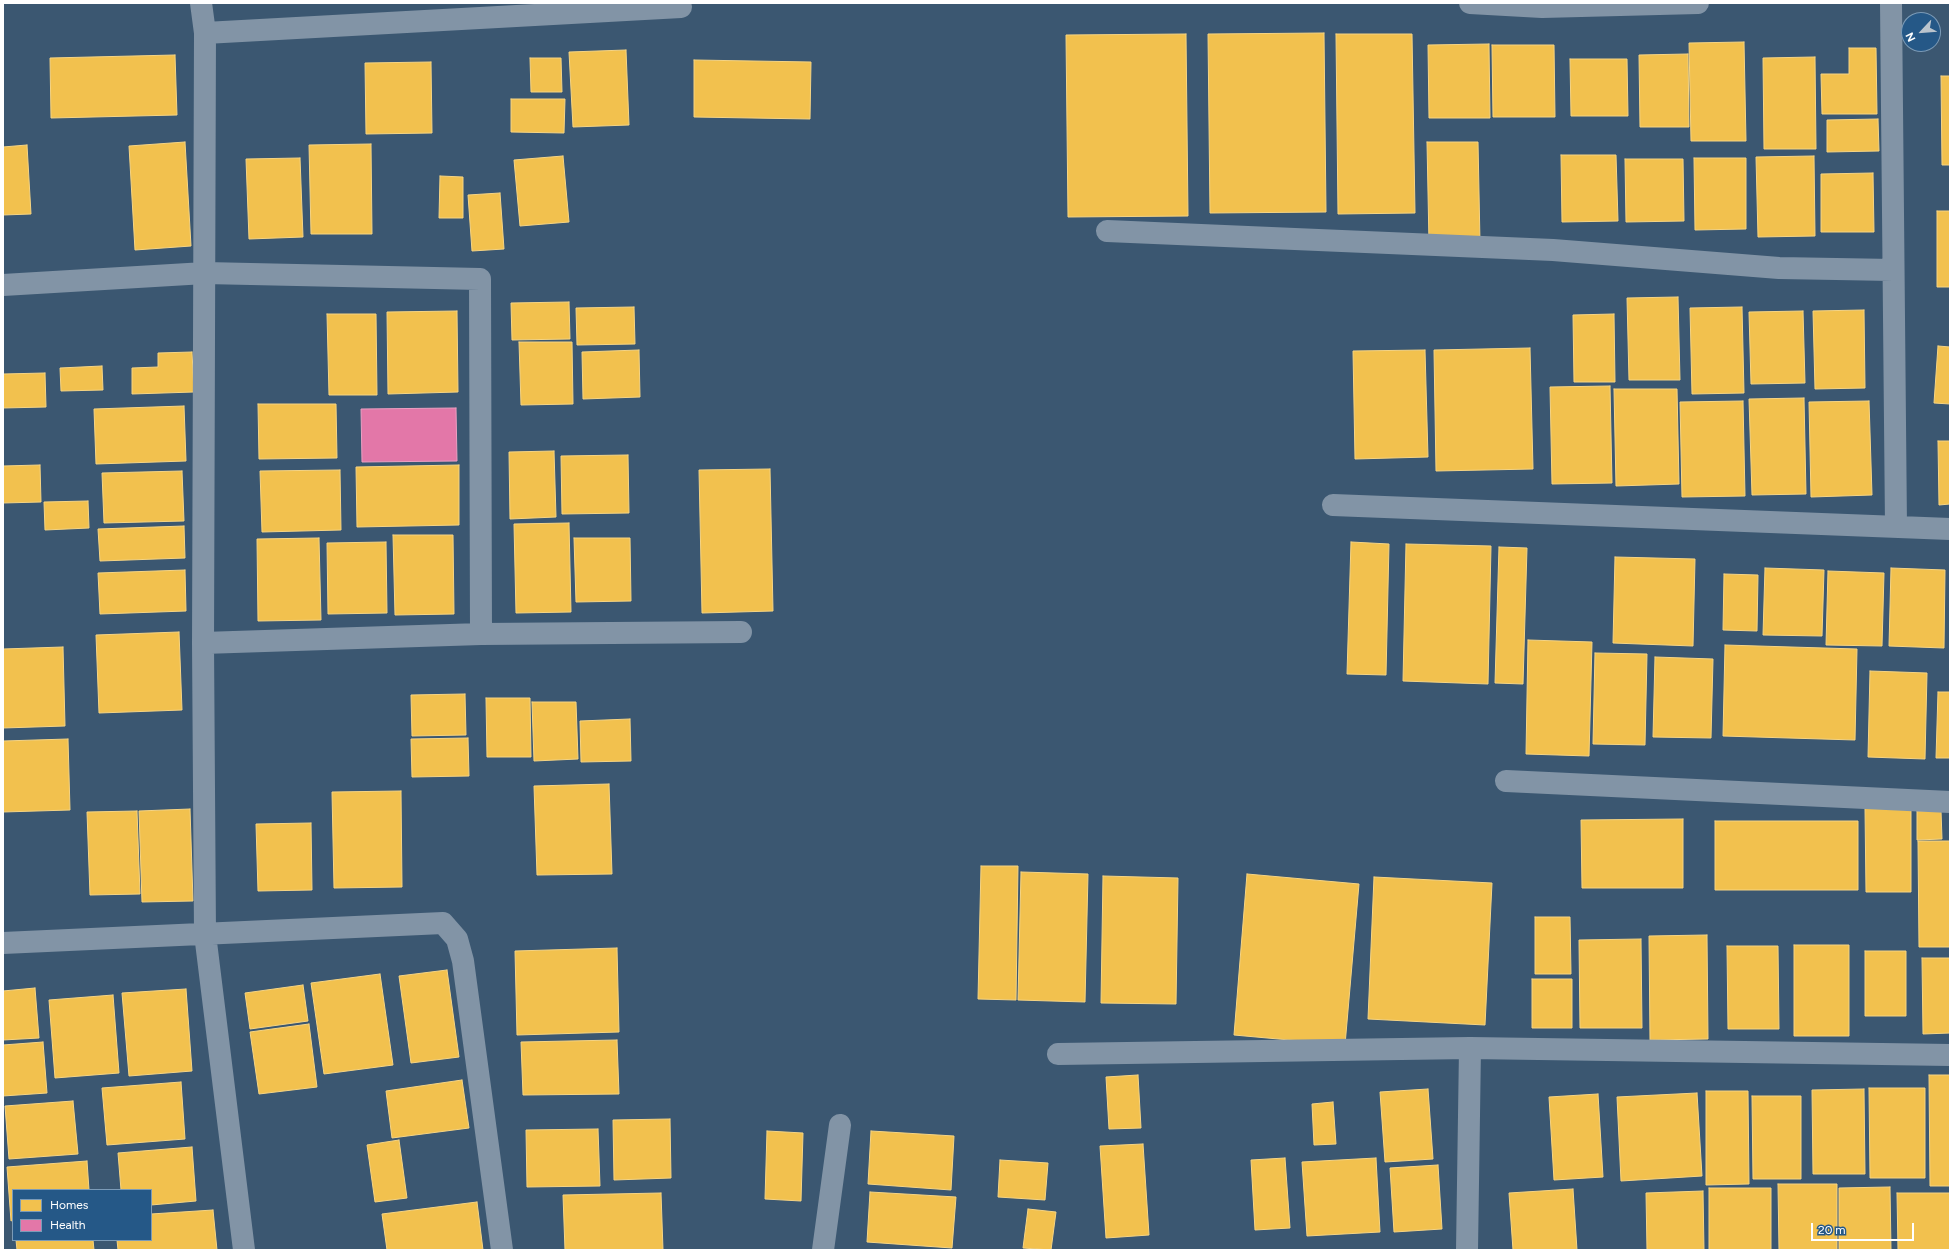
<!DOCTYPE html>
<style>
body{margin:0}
#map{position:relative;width:1953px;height:1253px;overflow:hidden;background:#3b5771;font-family:Figtree,sans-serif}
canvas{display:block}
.frame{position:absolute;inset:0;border:4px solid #fff;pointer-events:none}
.legend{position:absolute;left:12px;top:1189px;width:140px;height:52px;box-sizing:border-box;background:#255887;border:1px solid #7c9bb7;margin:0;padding:5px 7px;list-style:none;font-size:12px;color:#fff}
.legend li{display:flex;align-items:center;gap:8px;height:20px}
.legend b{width:20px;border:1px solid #7c9bb7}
.north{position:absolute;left:1901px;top:12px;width:40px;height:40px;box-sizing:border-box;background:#255887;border:1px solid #7c9bb7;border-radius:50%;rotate:244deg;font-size:11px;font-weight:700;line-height:16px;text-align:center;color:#fff}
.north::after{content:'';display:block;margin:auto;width:14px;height:18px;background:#bac4cd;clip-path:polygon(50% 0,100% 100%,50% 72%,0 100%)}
.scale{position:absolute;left:1811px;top:1223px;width:103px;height:18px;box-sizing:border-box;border:2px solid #fff;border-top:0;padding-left:5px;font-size:12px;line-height:14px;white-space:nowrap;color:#fff;-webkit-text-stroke:3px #255887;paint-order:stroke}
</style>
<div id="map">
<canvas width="1953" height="1253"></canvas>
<div class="frame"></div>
<ul class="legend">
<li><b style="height:11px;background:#f2c14e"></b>Homes</li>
<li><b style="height:11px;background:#e377a8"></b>Health</li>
</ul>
<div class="north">N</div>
<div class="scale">20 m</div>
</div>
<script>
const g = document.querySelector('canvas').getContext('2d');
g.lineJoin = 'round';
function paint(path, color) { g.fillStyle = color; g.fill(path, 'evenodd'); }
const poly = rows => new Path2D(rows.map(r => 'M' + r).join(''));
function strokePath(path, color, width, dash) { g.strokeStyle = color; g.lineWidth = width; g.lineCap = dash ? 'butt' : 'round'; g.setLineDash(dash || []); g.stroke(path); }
const homes = poly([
 [1324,33,1326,212,1210,213,1208,34,1324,33],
 [1186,34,1188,216,1068,217,1066,35,1186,34],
 [1336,34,1412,34,1415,213,1338,214,1336,34],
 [1744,42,1746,141,1691,141,1689,43,1744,42],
 [1489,44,1490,118,1429,118,1428,45,1489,44],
 [1492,45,1554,45,1555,117,1493,117,1492,45],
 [1849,48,1876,48,1877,114,1822,114,1821,74,1849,74,1849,48],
 [626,50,629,125,573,127,569,52,626,50],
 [1688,54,1689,127,1640,127,1639,55,1688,54],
 [175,55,177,115,51,118,50,58,175,55],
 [1815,57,1816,149,1764,149,1763,58,1815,57],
 [530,58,561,58,562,92,531,92,530,58],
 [1570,59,1627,59,1628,116,1571,116,1570,59],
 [694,60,811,62,810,119,694,117,694,60],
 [431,62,432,133,366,134,365,63,431,62],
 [1941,76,1950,76,1950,165,1942,165,1941,76],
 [511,99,565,99,564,133,511,132,511,99],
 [1878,119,1879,151,1827,152,1827,120,1878,119],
 [185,142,191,246,135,250,129,146,185,142],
 [1427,142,1478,142,1480,243,1429,243,1427,142],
 [371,144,372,234,311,234,309,145,371,144],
 [27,145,31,214,3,215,3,147,27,145],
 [1561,155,1616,155,1618,221,1562,222,1561,155],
 [563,156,569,222,520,226,514,160,563,156],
 [1814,156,1815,236,1758,237,1756,157,1814,156],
 [300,158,303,237,249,239,246,159,300,158],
 [1694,158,1746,158,1746,229,1695,230,1694,158],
 [1625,159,1683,159,1684,221,1626,222,1625,159],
 [1873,173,1874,232,1821,232,1821,174,1873,173],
 [440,176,463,177,463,218,439,218,440,176],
 [500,193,504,249,472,251,468,195,500,193],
 [1937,211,1950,211,1950,287,1937,287,1937,211],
 [1678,297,1680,380,1629,380,1627,298,1678,297],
 [569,302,570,339,512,340,511,303,569,302],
 [634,307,635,344,577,345,576,308,634,307],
 [1742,307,1744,393,1692,394,1690,308,1742,307],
 [1864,310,1865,388,1815,389,1813,311,1864,310],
 [457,311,458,392,388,394,387,312,457,311],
 [1803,311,1805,383,1751,384,1749,312,1803,311],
 [327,314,376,314,377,395,329,395,327,314],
 [1614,314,1615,382,1574,382,1573,315,1614,314],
 [519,342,572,342,573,404,521,405,519,342],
 [1938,346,1950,347,1950,404,1934,403,1938,346],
 [1530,348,1533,469,1436,471,1434,350,1530,348],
 [639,350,640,397,583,399,582,352,639,350],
 [1425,350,1428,457,1355,459,1353,351,1425,350],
 [192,352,194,392,132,394,132,368,158,367,158,353,192,352],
 [102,366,103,390,61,391,60,368,102,366],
 [45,373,46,407,3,408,3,374,45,373],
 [1610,386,1612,483,1552,484,1550,387,1610,386],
 [1614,389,1677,389,1679,484,1616,486,1614,389],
 [1804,398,1806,494,1752,495,1749,399,1804,398],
 [1743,401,1745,496,1682,497,1680,402,1743,401],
 [1869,401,1872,495,1811,497,1809,402,1869,401],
 [258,404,336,404,337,458,259,459,258,404],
 [184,406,186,461,96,464,94,409,184,406],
 [1938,441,1950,441,1950,504,1939,505,1938,441],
 [554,451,556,517,510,519,509,452,554,451],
 [628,455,629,513,562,514,561,456,628,455],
 [40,465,41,502,3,503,3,466,40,465],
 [459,465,459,525,357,527,356,467,459,465],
 [770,469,773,611,702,613,699,470,770,469],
 [340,470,341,530,262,532,260,471,340,470],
 [182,471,184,521,104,523,102,473,182,471],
 [88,501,89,528,45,530,44,502,88,501],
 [569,523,571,612,516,613,514,524,569,523],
 [184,526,185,558,100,561,98,529,184,526],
 [393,535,453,535,454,614,395,615,393,535],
 [319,538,321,620,258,621,257,539,319,538],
 [574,538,630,538,631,601,576,602,574,538],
 [386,542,387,613,328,614,327,543,386,542],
 [1351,542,1389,544,1386,675,1347,674,1351,542],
 [1406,544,1491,546,1488,684,1403,681,1406,544],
 [1499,547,1527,548,1523,684,1495,683,1499,547],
 [1615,557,1695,559,1693,646,1613,643,1615,557],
 [1765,568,1824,570,1822,636,1763,635,1765,568],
 [1891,568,1945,570,1944,648,1889,646,1891,568],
 [185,570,186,611,100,614,98,573,185,570],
 [1828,571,1884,573,1882,646,1826,645,1828,571],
 [1724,574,1758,575,1757,631,1723,630,1724,574],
 [179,632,182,710,99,713,96,635,179,632],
 [1528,640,1592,642,1589,756,1526,754,1528,640],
 [1725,645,1857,649,1855,740,1723,736,1725,645],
 [63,647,65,726,3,728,3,649,63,647],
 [1595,653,1647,654,1645,745,1593,744,1595,653],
 [1655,657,1713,659,1711,738,1653,737,1655,657],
 [1870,671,1927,673,1925,759,1868,757,1870,671],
 [1938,692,1950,692,1950,758,1936,758,1938,692],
 [465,694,466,735,412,736,411,695,465,694],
 [486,698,530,698,531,757,487,757,486,698],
 [532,702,576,702,578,759,534,761,532,702],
 [630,719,631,761,581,762,580,721,630,719],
 [468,738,469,776,412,777,411,739,468,738],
 [68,739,70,810,3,812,3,741,68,739],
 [609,784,612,874,537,875,534,786,609,784],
 [401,791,402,887,334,888,332,792,401,791],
 [1865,808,1911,808,1911,892,1866,892,1865,808],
 [190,809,193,901,142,902,139,811,190,809],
 [137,811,140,894,90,895,87,812,137,811],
 [1917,811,1941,811,1942,839,1917,840,1917,811],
 [1683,819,1683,888,1582,888,1581,820,1683,819],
 [1715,821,1858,821,1858,890,1715,890,1715,821],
 [311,823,312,890,258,891,256,824,311,823],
 [1918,841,1950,841,1950,947,1919,947,1918,841],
 [981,866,1018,866,1016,1000,978,999,981,866],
 [1021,872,1088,874,1085,1002,1018,1000,1021,872],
 [1247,874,1359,884,1345,1045,1234,1035,1247,874],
 [1103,876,1178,878,1176,1004,1101,1003,1103,876],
 [1374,877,1492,883,1485,1025,1368,1019,1374,877],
 [1535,917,1570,917,1571,974,1535,974,1535,917],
 [1707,935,1708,1039,1650,1040,1649,936,1707,935],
 [1641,939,1642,1028,1580,1028,1579,940,1641,939],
 [1794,945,1849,945,1849,1036,1794,1036,1794,945],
 [1727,946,1778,946,1779,1029,1728,1029,1727,946],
 [617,948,619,1032,517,1035,515,951,617,948],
 [1865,951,1906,951,1906,1016,1865,1016,1865,951],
 [1922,958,1950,958,1950,1033,1923,1034,1922,958],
 [447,970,459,1057,411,1063,399,976,447,970],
 [380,974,393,1065,324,1074,311,983,380,974],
 [1532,979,1572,979,1572,1028,1532,1028,1532,979],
 [303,985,308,1021,250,1029,245,993,303,985],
 [35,988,39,1038,3,1040,3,991,35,988],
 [186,989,192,1071,129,1076,122,993,186,989],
 [113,995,119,1073,55,1078,49,1000,113,995],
 [309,1024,317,1087,259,1094,250,1032,309,1024],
 [617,1040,619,1094,523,1095,521,1042,617,1040],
 [43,1042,47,1093,3,1096,3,1045,43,1042],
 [1138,1075,1141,1128,1109,1129,1106,1077,1138,1075],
 [1929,1075,1950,1075,1950,1186,1930,1186,1929,1075],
 [462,1080,469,1128,392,1138,386,1091,462,1080],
 [181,1082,185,1139,107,1145,102,1088,181,1082],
 [1869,1088,1925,1088,1925,1178,1870,1178,1869,1088],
 [1428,1089,1433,1159,1385,1162,1380,1092,1428,1089],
 [1864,1089,1865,1174,1813,1174,1812,1090,1864,1089],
 [1706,1091,1748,1091,1749,1184,1706,1185,1706,1091],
 [1697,1093,1702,1176,1621,1181,1617,1097,1697,1093],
 [1598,1094,1603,1177,1554,1180,1549,1097,1598,1094],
 [1752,1096,1801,1096,1801,1179,1753,1179,1752,1096],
 [73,1101,78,1154,9,1159,5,1106,73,1101],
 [1333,1102,1336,1144,1314,1145,1312,1104,1333,1102],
 [670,1119,671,1178,614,1180,613,1120,670,1119],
 [598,1129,600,1186,527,1187,526,1130,598,1129],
 [767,1131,803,1133,801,1201,765,1199,767,1131],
 [871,1131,954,1136,951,1190,868,1184,871,1131],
 [399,1140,407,1198,375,1202,367,1145,399,1140],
 [1143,1144,1149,1235,1106,1238,1100,1146,1143,1144],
 [192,1147,196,1201,151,1205,151,1190,121,1190,118,1153,192,1147],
 [1285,1158,1290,1228,1255,1230,1251,1160,1285,1158],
 [1376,1158,1380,1232,1307,1236,1302,1162,1376,1158],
 [1000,1160,1048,1163,1045,1200,998,1197,1000,1160],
 [87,1161,89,1190,13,1190,13,1220,11,1221,7,1167,87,1161],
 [1438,1165,1442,1229,1394,1232,1390,1168,1438,1165],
 [1778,1184,1837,1184,1837,1250,1779,1250,1778,1184],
 [1890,1187,1891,1250,1839,1250,1839,1188,1890,1187],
 [1709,1188,1771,1188,1771,1250,1709,1250,1709,1188],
 [1573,1189,1577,1250,1513,1250,1509,1193,1573,1189],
 [1703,1191,1704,1250,1647,1250,1646,1193,1703,1191],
 [870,1192,956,1197,952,1248,867,1242,870,1192],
 [661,1193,663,1250,565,1250,563,1195,661,1193],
 [1897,1193,1950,1193,1950,1250,1898,1250,1897,1193],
 [477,1202,483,1250,387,1250,382,1214,477,1202],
 [1028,1209,1056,1212,1051,1250,1023,1248,1028,1209],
 [213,1210,217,1250,118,1250,117,1240,151,1240,151,1214,213,1210],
 [16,1240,93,1240,94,1250,17,1250,16,1240]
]);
paint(homes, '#f2c14e');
strokePath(homes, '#f6d483', 1);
const health = poly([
 [456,408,457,461,362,462,361,409,456,408]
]);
paint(health, '#e377a8');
strokePath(health, '#eba0c2', 1);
strokePath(poly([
 [201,3,205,33,203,643,205,934,244,1250],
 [1470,3,1542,7,1698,3],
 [1891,3,1896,527],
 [205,33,681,7],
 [1107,231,1553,250,1779,268,1893,270],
 [3,285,205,273,480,279,481,634],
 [1333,505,1950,529],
 [203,643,481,634,741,632],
 [1506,781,1950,802],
 [3,943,443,923,457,939,463,961,502,1250],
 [1058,1054,1470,1048,1950,1055],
 [823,1250,840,1125],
 [1467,1250,1470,1048]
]), '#8294a6', 22);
</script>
